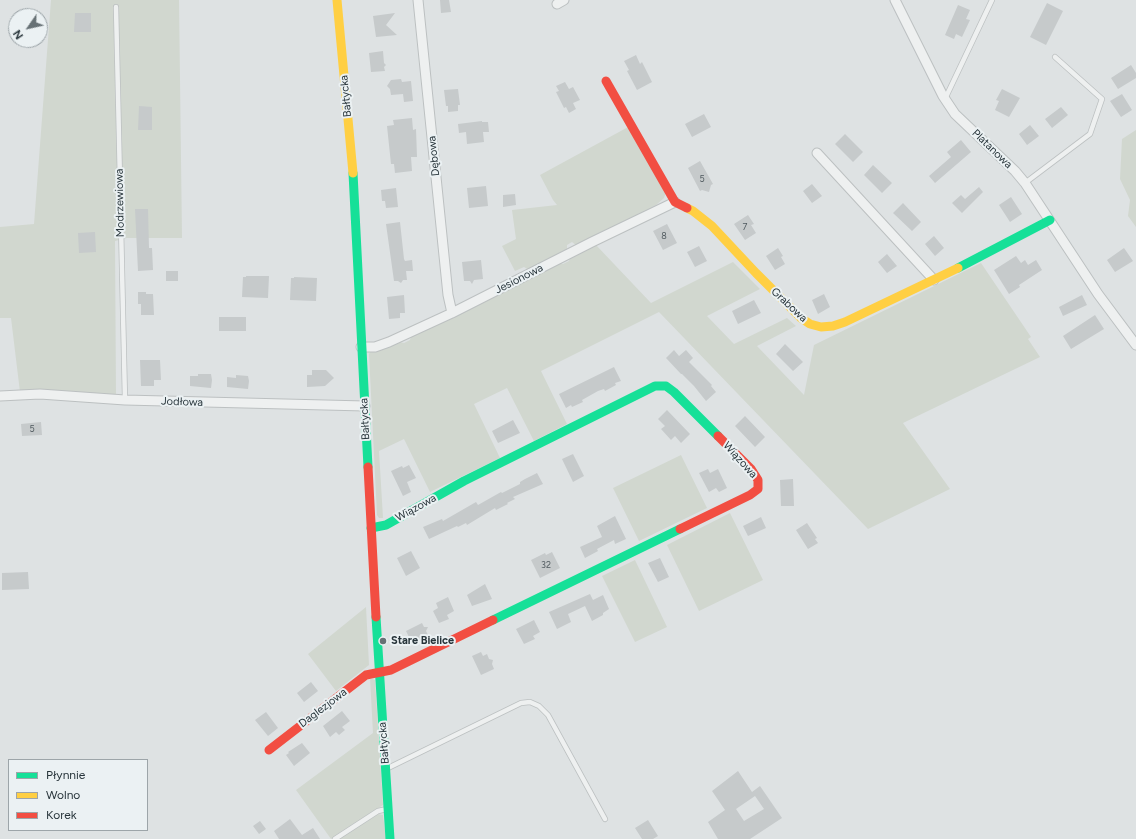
<!DOCTYPE html>
<meta charset="utf-8">
<style>
body{margin:0}
#map{position:relative;width:1136px;height:839px;overflow:hidden;background:#dee2e3;font-family:Figtree,sans-serif}
canvas{display:block}
.legend{position:absolute;left:8px;top:759px;width:140px;height:72px;box-sizing:border-box;background:#ebf1f3;border:1px solid #9da5a9;margin:0;padding:5px 7px;list-style:none;font-size:12px;color:#27343a}
.legend li{display:flex;align-items:center;gap:8px;height:20px}
.legend b{width:20px;border:1px solid #9da5a9}
.north{position:absolute;left:8px;top:8px;width:40px;height:40px;box-sizing:border-box;background:#ebf1f3;border:1px solid #9da5a9;border-radius:50%;rotate:236deg;font-size:11px;font-weight:700;line-height:16px;text-align:center;color:#27343a}
.north::after{content:'';display:block;margin:auto;width:14px;height:18px;background:#677175;clip-path:polygon(50% 0,100% 100%,50% 72%,0 100%)}
</style>
<div id="map">
<canvas width="1136" height="839"></canvas>
<ul class="legend">
<li><b style="height:5px;background:#16e098"></b>Płynnie</li>
<li><b style="height:5px;background:#ffcf43"></b>Wolno</li>
<li><b style="height:5px;background:#f24e42"></b>Korek</li>
</ul>
<div class="north">N</div>
</div>
<script>
const g = document.querySelector('canvas').getContext('2d');
g.lineJoin = 'round';
function paint(path, color) { g.fillStyle = color; g.fill(path, 'evenodd'); }
const poly = rows => new Path2D(rows.map(r => 'M' + r).join(''));
function strokePath(path, color, width, dash) { g.strokeStyle = color; g.lineWidth = width; g.lineCap = dash ? 'butt' : 'round'; g.setLineDash(dash || []); g.stroke(path); }
function label(font, color, halo, rows, align = 'center') {
  g.font = font + ' Figtree,sans-serif'; g.lineWidth = 4; g.setLineDash([]); g.textBaseline = 'middle'; g.strokeStyle = halo; g.fillStyle = color; for (const [text, x, y, turn = 0] of rows) {
    g.save(); g.translate(x, y); g.rotate((+turn || 0) * Math.PI / 180); g.textAlign = isNaN(turn) ? turn : align; if (halo) g.strokeText(text, 0, 0); g.fillText(text, 0, 0); g.restore();
  }
}
paint(poly([
 [51,0,179,0,182,238,127,238,115,241,116,395,67,392,20,392,11,318,0,318,0,227,34,224],
 [630,126,666,192,664,198,656,205,577,246,572,242,567,245,567,251,529,270,524,267,515,271,502,246,516,239,512,210,557,205,553,200,540,175],
 [1136,130,1136,227,1128,216,1130,200,1120,179,1122,139],
 [596,245,651,303,733,262,760,289,707,316,734,344,787,318,796,326,757,346,804,395,814,345,981,263,1031,337,1028,339,1040,357,903,423,950,489,868,529,659,312,541,371,567,424,534,441,507,388,474,404,500,458,430,492,404,439,379,451,383,518,379,518,377,515,369,354,370,352,399,342,404,343,410,340,411,336,559,263,563,264,569,261,570,258],
 [681,455,707,508,639,541,613,488],
 [730,513,763,580,699,611,667,545],
 [635,560,667,627,635,642,602,576],
 [366,607,369,665,336,691,308,654],
 [370,678,375,680,383,805,331,839,296,790,373,733],
 [378,814,383,815,386,839,338,839]
]), '#d1d7cf');
paint(poly([
 [440,0,449,0,451,12,441,13],
 [1047,3,1063,11,1046,45,1030,37],
 [958,5,970,10,966,19,970,20,962,37,956,34,954,39,945,35],
 [75,13,91,13,91,32,74,32],
 [395,13,386,25,397,35,376,37,373,16],
 [383,51,384,63,386,65,384,67,385,71,371,72,369,53],
 [636,55,640,64,642,62,652,82,637,90,627,71,629,70,624,61],
 [1131,65,1136,73,1136,78,1118,89,1111,78],
 [401,79,402,82,411,81,413,101,404,102,403,94,391,95,390,89,387,86,391,80],
 [565,82,569,89,573,87,580,100,573,103,576,109,569,113,566,107,564,108,556,92,559,91,556,86],
 [458,89,460,105,458,105,458,111,448,112,448,106,446,106,444,90],
 [1002,89,1020,98,1009,117,995,110,999,101,996,100],
 [1122,94,1132,110,1121,117,1110,101],
 [139,106,152,107,152,130,138,130],
 [1061,107,1068,115,1052,128,1045,119],
 [704,114,711,127,692,137,685,124],
 [412,118,413,130,416,129,417,157,411,157,412,171,395,173,394,164,391,164,387,126,394,125,393,120],
 [482,121,482,122,488,122,489,132,483,132,484,142,467,144,466,132,459,133,458,124],
 [1030,125,1039,136,1027,145,1019,134],
 [845,134,863,152,853,162,835,144],
 [961,140,971,152,935,183,929,176,951,157,947,152],
 [700,161,713,184,711,185,709,192,702,190,700,191,688,168],
 [873,165,892,183,882,193,864,175],
 [812,184,822,196,812,203,803,191],
 [486,186,488,206,469,208,467,188],
 [979,187,983,192,962,213,952,203,961,195,965,199],
 [396,188,398,207,386,208,385,201,382,201,381,190],
 [515,194,516,205,503,207,503,195],
 [1011,197,1022,214,1010,222,999,205],
 [903,203,921,222,912,231,893,213],
 [135,209,148,209,149,248,152,248,153,270,138,271],
 [748,215,754,224,751,225,756,233,745,240,734,224],
 [400,222,404,259,405,261,412,260,413,271,406,271,407,280,403,280,401,283,398,281,394,281,386,224],
 [667,224,677,243,663,250,653,231],
 [95,232,96,252,79,253,78,233],
 [934,236,944,248,935,256,925,244],
 [699,246,707,261,695,267,687,252],
 [778,248,783,256,781,257,785,264,775,270,766,256],
 [1124,248,1133,261,1115,272,1107,260],
 [887,254,897,266,887,273,878,262],
 [1016,256,1021,263,1025,260,1028,265,1036,260,1042,270,1019,285,1020,287,1009,294,994,270],
 [481,260,483,279,474,280,472,284,470,281,464,281,462,262],
 [166,271,178,271,178,281,166,281],
 [246,276,269,276,268,298,242,297,243,277,246,277],
 [294,277,317,278,316,301,290,300,291,278,294,278],
 [138,292,146,292,146,294,153,294,154,315,141,315,141,304,138,304],
 [824,294,830,307,818,314,812,300],
 [404,295,405,313,400,313,400,318,389,319,387,297],
 [1082,295,1087,305,1063,316,1059,307],
 [754,300,761,313,738,324,732,311],
 [1095,315,1104,329,1071,349,1063,336],
 [219,317,246,317,246,331,219,331],
 [785,344,803,362,793,371,776,354],
 [674,350,679,356,686,350,693,358,689,362,712,385,711,386,716,392,706,401,694,386,682,374,681,374,666,358],
 [140,360,160,360,161,380,154,380,154,386,141,386],
 [614,367,621,381,615,383,616,385,605,391,604,389,598,391,582,400,583,402,572,407,571,405,566,408,559,394],
 [312,370,326,370,334,378,325,386,307,387,307,375,312,375],
 [198,374,211,374,212,380,211,388,190,386,190,376,198,376],
 [236,375,248,376,249,381,248,389,227,387,227,377,236,378],
 [667,410,690,434,681,443,675,436,671,440,661,429,665,426,658,419],
 [745,416,765,437,755,447,735,426],
 [513,420,520,433,498,443,492,431],
 [41,422,42,435,22,436,21,424],
 [573,454,584,476,573,482,562,459],
 [409,465,416,478,407,482,411,492,403,496,391,471,402,466,403,468],
 [708,469,710,473,718,469,727,488,719,492,716,488,709,492,699,473],
 [537,473,543,484,513,497,515,499,507,503,508,504,496,510,495,508,467,525,466,523,458,527,457,526,429,539,423,527,442,519,443,521,476,502,478,505,501,492,502,493,520,484,520,482,525,479],
 [793,479,794,506,781,506,780,480],
 [615,516,626,539,615,544,614,540,597,549,598,551,585,558,580,547,602,537,597,526],
 [761,517,766,528,748,536,743,526],
 [807,523,817,538,815,539,818,543,808,549,796,530],
 [411,551,420,568,406,576,397,558],
 [552,552,560,568,540,578,531,560,545,553,546,555],
 [660,558,669,577,658,582,648,563],
 [28,572,29,589,2,590,2,573],
 [485,584,492,599,472,606,467,595],
 [590,594,593,600,603,595,609,609,603,613,603,615,592,621,585,606,568,614,571,622,557,629,549,612],
 [448,597,454,611,447,615,449,619,439,623,433,611,438,608,436,603],
 [534,620,540,632,533,636,535,639,524,644,516,629],
 [422,623,424,627,428,627,426,631,428,635,412,643,406,631],
 [481,652,483,656,487,654,489,659,493,660,492,664,494,669,481,675,472,656],
 [311,682,318,691,304,702,297,693],
 [342,711,350,721,342,727,345,730,339,735,336,732,330,737,323,726],
 [266,712,278,728,268,736,255,720],
 [302,743,310,753,294,766,286,755,289,753,288,752],
 [738,771,752,792,760,786,782,818,750,839,718,839,708,822,725,810,712,791],
 [755,796,764,809,744,821,736,809],
 [290,819,302,835,313,828,320,839,279,839,274,831],
 [648,820,658,836,653,839,642,839,635,828],
 [260,821,266,829,259,834,253,826]
]), '#c6cacb');
const lane = poly([
 [116,7,125,400],
 [945,99,992,0],
 [1025,183,1090,134,1102,99,1055,57],
 [386,769,521,703,530,702,539,706,548,715,605,819],
 [335,839,378,811,387,809]
]);
const street = poly([
 [418,0,448,295,452,313],
 [895,0,943,96,955,114,1015,171,1025,183,1098,294,1136,345],
 [557,4,564,0],
 [817,153,934,280],
 [361,347,375,347,389,342,452,313,592,242,675,202],
 [0,396,40,394,125,400,365,406]
]);
strokePath(lane, '#bcc0c1', 6);
strokePath(street, '#bcc0c1', 11);
strokePath(lane, '#eef0f0', 4.5);
strokePath(street, '#eef0f0', 9);
strokePath(poly([
 [353,173,368,467],
 [958,268,1050,220],
 [371,528,386,525,464,481,655,386,666,386,674,392,718,436],
 [376,617,390,839],
 [493,620,680,529]
]), '#16e098', 9);
strokePath(poly([
 [337,0,353,173],
 [687,208,693,211,712,226,756,273,801,318,810,324,821,327,833,326,845,322,958,268]
]), '#ffcf43', 9);
strokePath(poly([
 [606,81,675,202,687,208],
 [368,467,376,617],
 [680,529,750,495,758,489,758,480,751,469,718,436],
 [269,750,366,675,391,670,493,620]
]), '#f24e42', 9);
for (const [x, y, r, color] of [
 [383,641,4,"#677175"]
]) { const dot = new Path2D(); dot.arc(x, y, r, 0, 2 * Math.PI); g.fillStyle = color; g.fill(dot); strokePath(dot, '#ebf1f3', 1.5); }
label('9px', '#505a5f', null, [
 ["5",702,179],
 ["7",745,227],
 ["8",664,236],
 ["5",32,429],
 ["32",546,565]
]);
label('11px', '#27343a', '#ebf1f3', [
 ["Bałtycka",346,96,-95],
 ["Platanowa",992,149,44],
 ["Dębowa",434,156,-96],
 ["Modrzewiowa",120,203,-91],
 ["Jesionowa",519,279,-27],
 ["Grabowa",789,305,43],
 ["Jodłowa",182,402,2],
 ["Bałtycka",365,419,-93],
 ["Wiązowa",740,460,48],
 ["Wiązowa",416,508,-29],
 ["Daglezjowa",323,708,-37],
 ["Bałtycka",384,743,-94]
]);
label('bold 11px', '#27343a', '#ebf1f3', [
 ["Stare Bielice",391,641]
], 'left');
</script>
